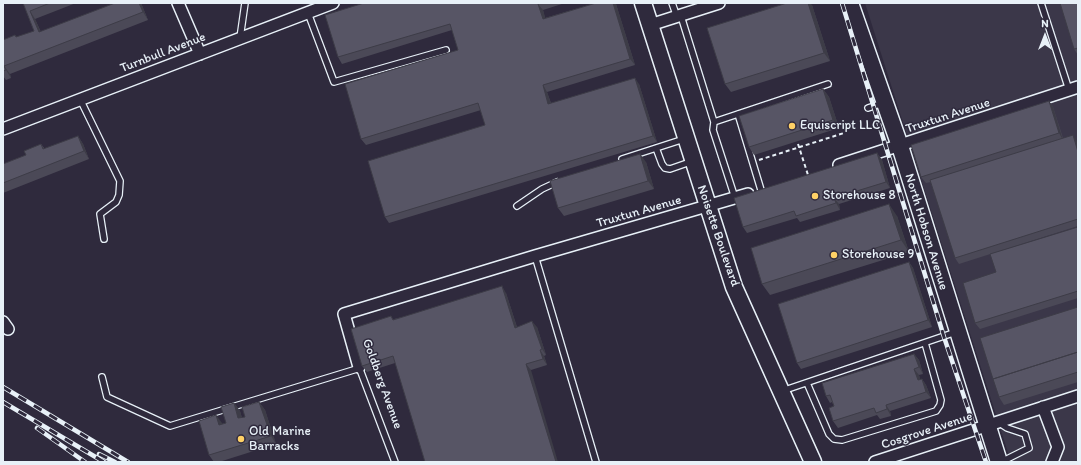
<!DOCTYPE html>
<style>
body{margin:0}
#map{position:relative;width:1081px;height:465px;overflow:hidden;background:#2f2a3d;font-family:Itim,sans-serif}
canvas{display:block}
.frame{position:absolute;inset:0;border:4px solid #e8f1f8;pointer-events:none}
.north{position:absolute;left:1025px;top:16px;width:40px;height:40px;-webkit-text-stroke:3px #2f2a3d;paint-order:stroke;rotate:0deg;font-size:11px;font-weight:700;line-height:16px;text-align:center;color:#e8f1f8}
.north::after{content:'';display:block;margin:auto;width:14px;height:18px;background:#e8f1f8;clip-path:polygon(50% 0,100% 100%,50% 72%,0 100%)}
</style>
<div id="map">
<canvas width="1081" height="465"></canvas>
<div class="frame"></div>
<div class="north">N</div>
</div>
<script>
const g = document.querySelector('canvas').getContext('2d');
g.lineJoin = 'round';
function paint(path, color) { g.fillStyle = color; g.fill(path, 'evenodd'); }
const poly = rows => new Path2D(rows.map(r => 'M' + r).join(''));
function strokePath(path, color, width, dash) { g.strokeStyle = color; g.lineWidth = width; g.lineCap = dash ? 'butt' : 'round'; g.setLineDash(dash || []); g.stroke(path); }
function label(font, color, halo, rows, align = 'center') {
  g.font = font + ' Itim,sans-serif'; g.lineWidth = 3; g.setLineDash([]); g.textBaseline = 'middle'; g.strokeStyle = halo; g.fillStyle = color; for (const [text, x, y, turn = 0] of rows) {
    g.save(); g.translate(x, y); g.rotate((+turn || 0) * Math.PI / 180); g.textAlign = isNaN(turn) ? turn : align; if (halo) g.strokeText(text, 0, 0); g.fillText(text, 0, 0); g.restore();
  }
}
paint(poly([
 [865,3,1078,3,1078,462,1011,462]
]), '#3b3749');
const lane = poly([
 [672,3,677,17],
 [1041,3,1069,90],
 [308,13,334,82,446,50],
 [681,16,714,122],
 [240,38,245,3],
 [80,99,120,181,119,195,116,202,100,214,104,239],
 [868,108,883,103],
 [738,114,761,190],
 [656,148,662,164,665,168,670,169,693,161],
 [622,159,684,139],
 [735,198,713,130,714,122,828,84],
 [517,206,542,189,557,182],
 [535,256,596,462],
 [359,367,395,462],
 [102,377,107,397,170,426,360,368],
 [807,383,829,434,834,439,842,440,936,411,940,405,941,400,925,343],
 [782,391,956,332],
 [998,422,1007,428,1025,434,1029,448,1001,462]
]);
const street = poly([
 [178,3,200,54],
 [650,25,719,3],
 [3,129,333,3],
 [839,165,1078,87],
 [3,322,8,329],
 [359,367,344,314,535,256,748,194],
 [1043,407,1058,447,1052,462],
 [875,462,1078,396]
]);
const secondary = poly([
 [643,3,734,287,813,462],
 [850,3,900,146,999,462]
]);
strokePath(lane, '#e8f1f8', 8);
strokePath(street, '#e8f1f8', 14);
strokePath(secondary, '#e8f1f8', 19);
strokePath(poly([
 [798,144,808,175],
 [759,160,844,133]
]), '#e8f1f8', 2, [4, 3]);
strokePath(lane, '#2f2a3d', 5.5);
strokePath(street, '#2f2a3d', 11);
strokePath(secondary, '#2f2a3d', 16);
const rail = poly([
 [842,3,944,337,986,462],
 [3,387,128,462],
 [3,402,104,462],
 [37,428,85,462],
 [99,454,115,462]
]);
strokePath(rail, '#e8f1f8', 4.5);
strokePath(rail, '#2f2a3d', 3, [9]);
paint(poly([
 [23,3,76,3,35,19,41,32,141,3,148,20,10,74,11,78,6,80,3,76,3,40,17,37,34,31],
 [364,3,565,3,543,10,545,18,596,3,615,3,616,4,635,65,547,92,551,103,639,84,657,142,389,223,385,217,485,125,481,110,366,145,361,139,458,50,452,30,342,64,338,57],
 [1078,3,1078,55,1074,49],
 [812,5,830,61,731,92,725,84],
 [823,89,829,97,839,128,754,155,749,147],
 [1049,101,1053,107,1063,138,1077,141,1078,145,1078,226,959,264,955,258,931,182,926,183,921,177],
 [78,136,83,144,89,159,3,193,3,164,26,155,41,144,45,149],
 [877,153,882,160,890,188,839,204,840,210,800,222,797,218,747,233,743,227],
 [646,162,654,189,564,216,558,208],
 [897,216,909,252,770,295,762,284],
 [1078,227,1078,298,980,329,975,323,996,272],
 [909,262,913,268,932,327,801,369,797,363],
 [506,293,517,327,537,327,546,355,544,356,547,365,531,370,395,363,367,372,362,366,394,319],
 [1078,307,1078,382,1004,405,999,397],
 [914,354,919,360,923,374,919,375,920,379,922,379,926,385,931,398,890,411,891,416,880,419,877,415,838,428,833,421,834,406,832,402,830,403,826,396],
 [259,402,265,410,276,444,219,462,214,462,209,455,222,424,226,423,234,403,240,411,242,418,245,417]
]), '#4b4957');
paint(poly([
 [139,3,141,3,148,20,143,12],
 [613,3,615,3,616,4,635,65,630,59],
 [808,3,810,3,812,5,830,61,824,53],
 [538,4,543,10,547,25,543,19],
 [30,11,35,19,44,40,39,32],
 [4,66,10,74,11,78,6,70],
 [635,78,639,84,657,142,653,136],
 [543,85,547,92,553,110,548,104],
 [823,89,829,97,839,128,833,120],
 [1049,101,1053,107,1063,140,1059,133],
 [1073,135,1077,141,1078,145,1078,152],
 [78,136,83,144,89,159,84,151],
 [877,153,882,160,890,188,886,182],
 [640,154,646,162,654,189,648,181],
 [834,198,839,204,840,210,836,203],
 [889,204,897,216,909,252,901,240],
 [909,262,913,268,932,327,928,320],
 [502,286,506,293,519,334,515,328],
 [532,321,537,327,546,355,542,349],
 [540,350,544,356,547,365,543,359],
 [914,354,919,360,923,374,919,367],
 [526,364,531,370,558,462,556,462],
 [914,369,919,375,922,386,918,380],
 [922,379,926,385,931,398,926,392],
 [259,402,265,410,276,444,271,436],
 [234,403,240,411,244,426,238,418],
 [886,405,890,411,891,416,887,409],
 [216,415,222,423,225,433,219,425]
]), '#3d3c47');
const building = poly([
 [23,3,50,3,30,11,39,32,115,3,139,3,143,12,4,66,6,70,3,71,3,40,15,35,16,37,34,31,23,3],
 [364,3,540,3,538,4,543,19,596,3,613,3,630,59,543,85,548,104,635,78,653,136,385,217,368,161,485,125,478,103,361,139,345,84,458,50,450,24,338,57,325,15,364,3],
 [787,3,808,3,824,53,725,84,707,28,787,3],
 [1060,3,1078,3,1078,48,1074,49,1060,3],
 [823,89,833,120,749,147,739,116,823,89],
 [1049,101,1059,133,921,177,911,145,1049,101],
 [1073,135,1078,152,1078,219,955,258,930,180,1073,135],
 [78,136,84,151,3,183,3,164,26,155,24,151,41,144,43,149,78,136],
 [877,153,886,182,834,198,836,203,796,216,794,211,743,227,734,198,877,153],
 [640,154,648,181,558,208,550,181,640,154],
 [889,204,901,240,762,284,751,248,889,204],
 [1078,227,1078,291,975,323,963,283,996,272,990,254,1078,227],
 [909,262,928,320,797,363,778,304,909,262],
 [502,286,515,328,532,321,542,349,540,350,543,359,526,364,556,462,425,462,393,356,362,366,351,329,391,316,393,320,502,286],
 [1078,307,1078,352,993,379,980,338,1078,307],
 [1078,352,1078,372,999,397,993,379,1078,352],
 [914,354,919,367,914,369,918,380,922,379,926,392,886,405,887,409,876,413,874,408,833,421,829,408,834,406,830,395,826,396,822,383,914,354],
 [259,402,271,436,209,455,199,421,216,415,219,425,226,423,221,407,234,403,238,418,245,417,242,407,259,402]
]);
paint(building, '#575565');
strokePath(building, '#3d3c47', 1);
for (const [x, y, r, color] of [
 [792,126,4,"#ffd166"],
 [815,196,4,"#ffd166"],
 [834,255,4,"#ffd166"],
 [241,439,4,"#ffd166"]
]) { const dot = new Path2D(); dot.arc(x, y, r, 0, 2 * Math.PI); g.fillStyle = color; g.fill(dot); strokePath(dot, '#2f2a3d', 1.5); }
label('13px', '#e8f1f8', '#2f2a3d', [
 ["Turnbull Avenue",163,53,-21],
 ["Truxtun Avenue",948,116,-18],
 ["Truxtun Avenue",639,212,-16],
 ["North Hobson Avenue",926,232,73],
 ["Noisette Boulevard",718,236,71],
 ["Goldberg Avenue",382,384,70],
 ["Cosgrove Avenue",927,431,-18]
]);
label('13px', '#e8f1f8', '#2f2a3d', [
 ["Equiscript LLC",800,126],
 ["Storehouse 8",823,196],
 ["Storehouse 9",842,255],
 ["Old Marine",249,432],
 ["Barracks",249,447]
], 'left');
</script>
